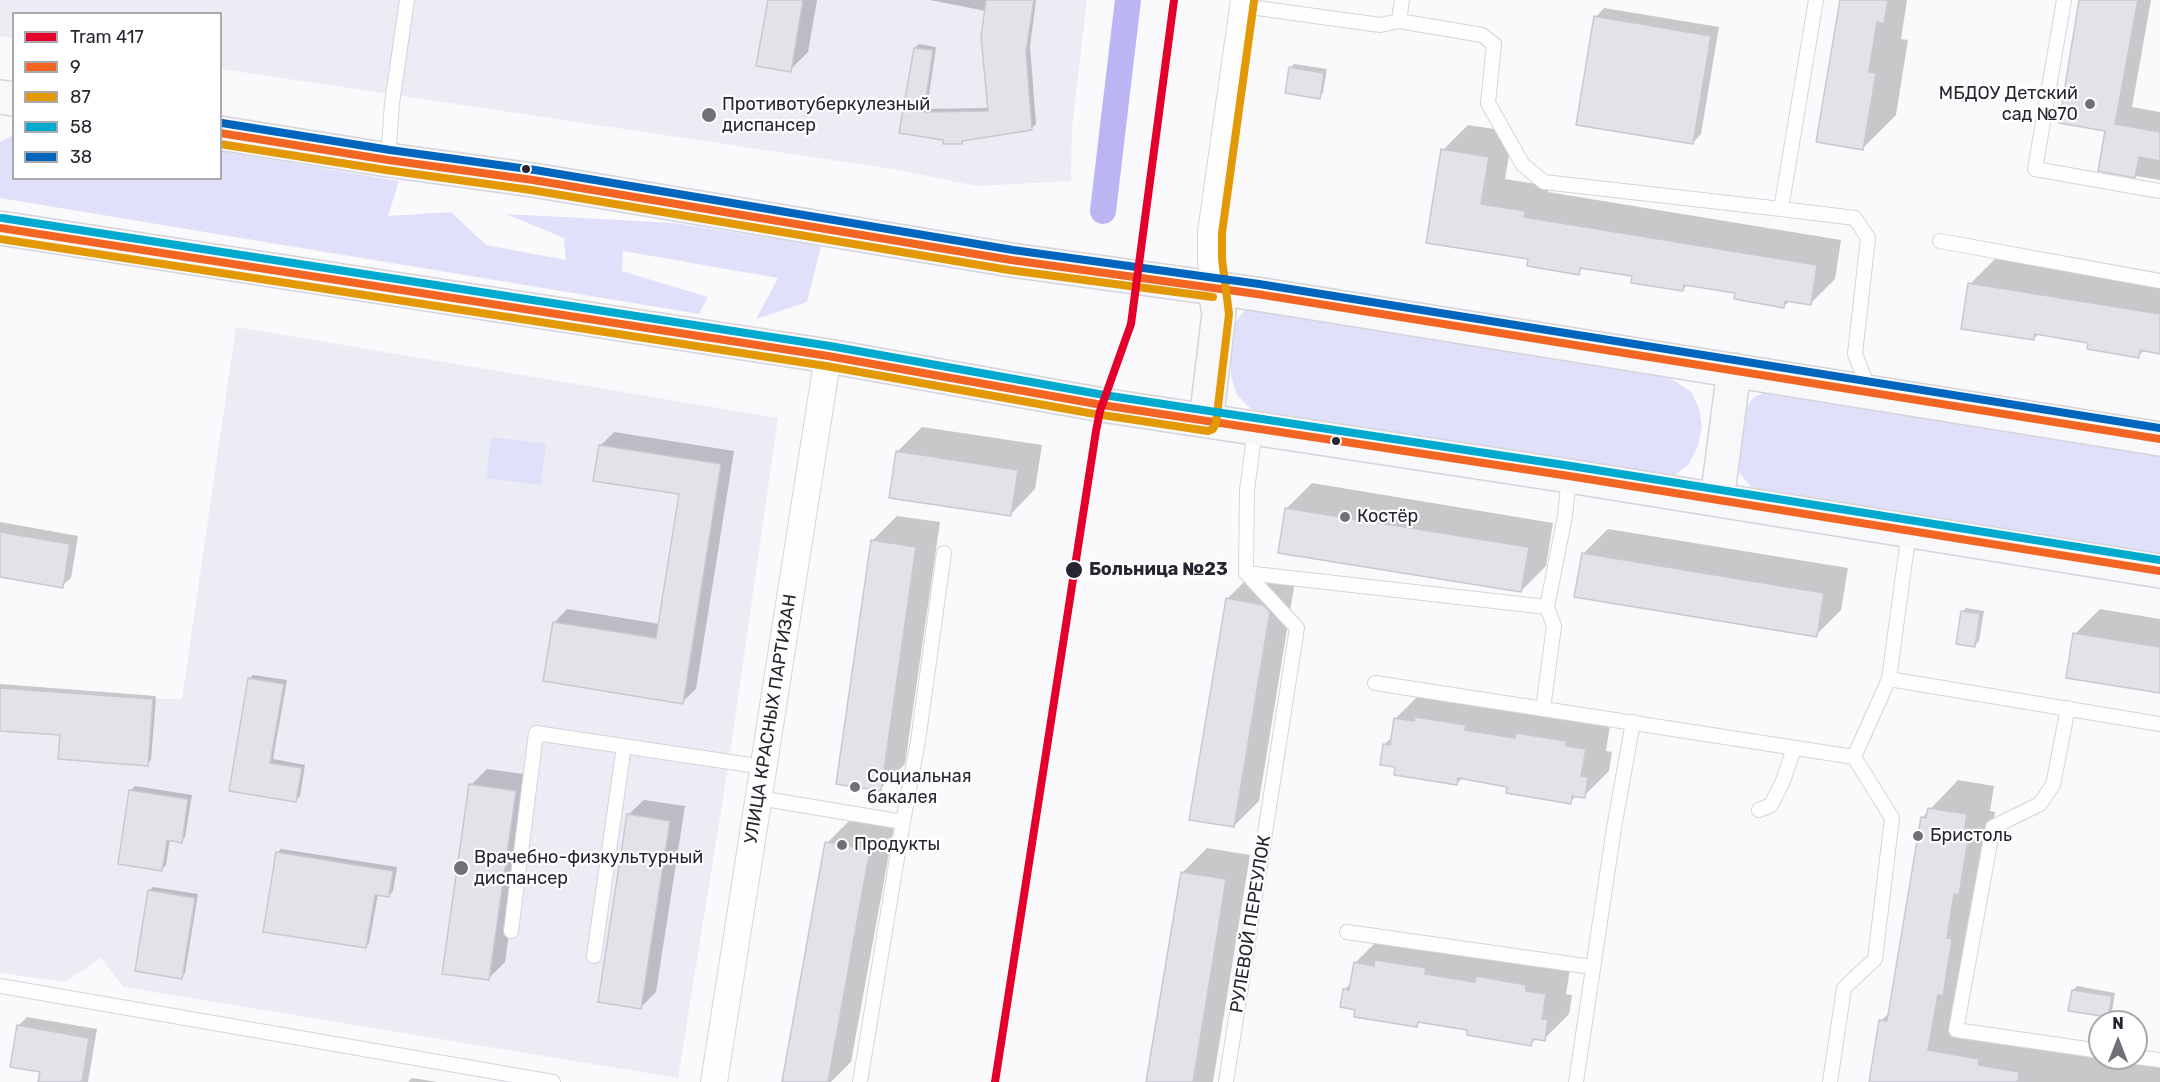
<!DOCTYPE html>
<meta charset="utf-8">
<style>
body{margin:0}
#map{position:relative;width:2160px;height:1082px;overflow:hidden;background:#fafafd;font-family:Rubik,sans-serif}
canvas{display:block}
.legend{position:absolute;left:12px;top:12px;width:210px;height:168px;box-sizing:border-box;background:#fff;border:2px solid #a9a8ac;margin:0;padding:8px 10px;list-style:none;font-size:18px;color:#272630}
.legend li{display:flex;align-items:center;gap:12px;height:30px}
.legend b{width:30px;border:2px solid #a9a8ac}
.north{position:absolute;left:2088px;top:1010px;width:60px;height:60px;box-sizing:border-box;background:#fff;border:2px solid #a9a8ac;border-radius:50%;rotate:0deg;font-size:16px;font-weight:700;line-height:24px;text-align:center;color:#272630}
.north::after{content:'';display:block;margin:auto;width:21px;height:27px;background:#717078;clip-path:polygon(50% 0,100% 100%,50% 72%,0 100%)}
</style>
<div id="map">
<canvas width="2160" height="1082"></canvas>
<ul class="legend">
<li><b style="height:8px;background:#e4002b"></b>Tram 417</li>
<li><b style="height:8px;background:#f26522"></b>9</li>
<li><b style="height:8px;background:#e29905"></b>87</li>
<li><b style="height:8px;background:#00a9ce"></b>58</li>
<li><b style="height:8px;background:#0065bd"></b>38</li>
</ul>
<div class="north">N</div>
</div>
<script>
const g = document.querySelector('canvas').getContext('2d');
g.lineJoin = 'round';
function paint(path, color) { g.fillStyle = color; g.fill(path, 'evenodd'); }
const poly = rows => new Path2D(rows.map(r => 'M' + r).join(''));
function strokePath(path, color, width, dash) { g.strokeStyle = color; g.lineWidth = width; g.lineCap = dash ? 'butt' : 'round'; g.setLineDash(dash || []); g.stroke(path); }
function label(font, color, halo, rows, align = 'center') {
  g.font = font + ' Rubik,sans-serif'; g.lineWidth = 4.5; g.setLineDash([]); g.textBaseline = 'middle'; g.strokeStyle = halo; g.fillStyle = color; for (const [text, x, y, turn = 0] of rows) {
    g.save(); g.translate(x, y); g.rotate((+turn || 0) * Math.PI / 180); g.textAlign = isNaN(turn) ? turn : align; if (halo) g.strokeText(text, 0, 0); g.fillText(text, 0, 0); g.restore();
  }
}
paint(poly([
 [0,0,1087,0,1072,127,1071,181,976,186,892,169,221,69,220,14,14,14,13,38,0,36],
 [236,327,778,418,729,761,678,1078,123,987,101,958,65,982,0,973,0,688,153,699,182,699]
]), '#ececf5');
paint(poly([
 [13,135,14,178,220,178,221,151,399,181,388,216,451,212,486,245,566,260,564,238,506,214,675,223,821,246,807,302,756,319,778,278,623,251,622,271,708,297,699,314,0,198,0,142],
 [1259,304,1656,373,1675,381,1691,392,1699,408,1702,426,1698,446,1688,465,1671,478,1269,418,1251,409,1237,395,1231,376,1231,339,1235,323,1245,309],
 [1775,388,2160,450,2160,560,1774,497,1751,487,1738,471,1733,451,1743,412,1754,397],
 [491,437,546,444,541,485,486,478]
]), '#e1e0fb');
paint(poly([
 [769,0,817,0,808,52,790,70],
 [930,0,1036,0,1030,46,1036,124,1032,128,965,139,962,142,901,132,915,48,919,44,936,47,927,109,989,108,986,11],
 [1841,0,1907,0,1901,39,1908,40,1896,115,1863,148],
 [2080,0,2151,0,2132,107,2160,112,2160,180,2100,170,2107,130],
 [1604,8,1719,27,1701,134,1693,143,1596,17],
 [1294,64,1327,69,1323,93,1319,97,1290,68],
 [1468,125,1513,132,1505,179,1549,186,1548,192,1841,240,1835,279,1810,304,1790,301,1784,306,1737,292,1688,284,1683,290,1633,275,1584,267,1578,273,1530,258,1428,242,1443,150],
 [2003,251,2160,276,2160,352,2145,350,2138,356,2089,342,2039,333,2034,339,1970,284],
 [922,427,1042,445,1035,489,1011,514,897,452],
 [614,432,734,451,696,689,682,702,554,623,567,609,660,624,681,493,601,445],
 [1312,483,1553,523,1546,566,1521,591,1287,508],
 [897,516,940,522,905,764,880,789,872,541],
 [0,522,78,536,71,578,62,586,0,575],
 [1608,529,1848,568,1841,610,1816,635,1583,554],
 [1252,574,1288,580,1294,587,1259,801,1234,826,1227,599],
 [1966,608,1984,611,1979,641,1975,645,1962,612],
 [2100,609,2160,619,2160,692,2075,634],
 [253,675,287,680,273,759,305,765,300,796,296,800,231,790,249,679],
 [0,684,156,696,151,760,147,764,62,734,0,729],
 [1420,694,1610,725,1606,751,1612,752,1609,771,1584,796,1577,795,1570,802,1509,785,1462,778,1457,784,1397,766,1384,745,1392,737,1395,719],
 [487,769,531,775,505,962,489,978,471,785],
 [1958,780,1994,786,1990,811,1995,812,1955,1023,2100,1046,2100,1058,2134,1058,2160,1062,2160,1082,1871,1082,1881,1021,1891,1011,1922,818],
 [135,786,192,795,185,837,181,841,170,839,166,865,162,869,131,790],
 [644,800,685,806,656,992,641,1007,628,815],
 [852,818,894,826,851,1062,831,1082,798,1082,827,843],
 [1207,848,1250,855,1213,1082,1148,1082,1182,873],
 [281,849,397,867,393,891,389,895,378,894,369,943,365,947,277,853],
 [153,887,198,894,185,973,181,977,149,891],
 [1380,938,1570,969,1566,994,1572,995,1569,1014,1544,1039,1537,1038,1531,1044,1469,1029,1421,1021,1417,1025,1342,1006,1345,989,1352,982,1355,963],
 [2077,986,2115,993,2112,1011,2108,1015,2073,990],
 [27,1017,97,1029,88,1082,40,1082,42,1071,18,1026],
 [412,1078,438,1082,408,1082]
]), '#0003');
strokePath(poly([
 [1103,211,1128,0]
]), '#bbb5f4', 26);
const building = poly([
 [768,0,803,0,791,72,756,66,768,0],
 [986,0,1034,0,1026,51,1032,130,962,141,962,144,943,144,943,140,899,133,914,48,933,50,924,112,988,111,981,37,986,0],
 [1840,0,1888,0,1884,24,1877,22,1869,72,1876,73,1863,150,1816,142,1840,0],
 [2079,0,2138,0,2115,124,2160,132,2160,161,2139,157,2135,178,2098,171,2105,131,2059,123,2079,0],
 [1594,16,1711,36,1693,144,1576,125,1594,16],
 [1289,67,1324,73,1320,99,1285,93,1289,67],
 [1441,149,1489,157,1481,204,1525,211,1524,217,1817,265,1811,305,1785,301,1784,308,1734,299,1735,293,1684,285,1683,291,1631,283,1632,276,1580,268,1579,275,1527,266,1528,259,1426,243,1441,149],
 [1968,283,2160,314,2160,354,2140,350,2139,358,2087,349,2088,343,2035,334,2034,340,1961,329,1968,283],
 [599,445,721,464,683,704,543,681,553,622,656,638,679,494,593,481,599,445],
 [896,451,1018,470,1011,516,889,498,896,451],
 [1285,508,1529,547,1521,592,1278,553,1285,508],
 [0,532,70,544,63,588,0,577,0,532],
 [871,540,916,547,881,791,836,784,871,540],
 [1582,553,1824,593,1817,637,1574,597,1582,553],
 [1226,598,1263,605,1270,612,1234,827,1189,820,1226,598],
 [1961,611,1980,614,1975,647,1956,644,1961,611],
 [2073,633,2160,647,2160,693,2066,678,2073,633],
 [248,678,284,684,270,763,302,768,296,802,229,791,248,678],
 [0,688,153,699,148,766,58,759,60,735,0,731,0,688],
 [1415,717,1466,725,1465,730,1515,738,1516,733,1566,741,1566,746,1586,749,1581,776,1588,777,1585,798,1572,796,1571,804,1506,793,1507,787,1458,778,1457,785,1394,775,1395,767,1380,765,1383,744,1390,745,1394,718,1414,721,1415,717],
 [469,784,516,791,489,980,442,974,469,784],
 [129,790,188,799,182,843,167,840,162,871,118,864,129,790],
 [1928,808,1967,814,1963,839,1968,840,1959,895,1954,894,1947,938,1952,939,1943,996,1938,995,1928,1050,1979,1059,1978,1065,2019,1072,2018,1082,1869,1082,1879,1020,1887,1021,1921,817,1926,818,1928,808],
 [627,814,670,821,641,1009,598,1002,627,814],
 [825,842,870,850,828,1082,782,1082,825,842],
 [276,852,393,871,389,897,375,895,366,948,263,932,276,852],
 [1181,872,1226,879,1218,930,1193,1082,1146,1082,1181,872],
 [148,890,195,898,182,979,135,971,148,890],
 [1375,960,1426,968,1425,974,1475,982,1476,976,1526,985,1526,991,1546,994,1542,1019,1548,1019,1545,1041,1533,1039,1531,1046,1467,1035,1467,1030,1418,1022,1417,1027,1354,1017,1355,1010,1340,1007,1343,989,1349,990,1354,962,1374,966,1375,960],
 [2072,990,2112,996,2108,1017,2068,1011,2072,990],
 [17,1025,89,1038,82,1082,38,1082,40,1072,10,1067,17,1025]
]);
paint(building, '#e3e2e9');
strokePath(building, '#c9c8cf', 1.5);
const lane = poly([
 [1816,0,1781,209,1855,218,1868,238,1855,354,1869,390],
 [2064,0,2035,169,2160,191],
 [1243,6,1380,25,1399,21,1402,0],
 [1399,21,1482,35,1494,44,1488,103,1523,165,1544,182,1781,209],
 [388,160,392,103,407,0],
 [1940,241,2160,281],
 [1246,573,1547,607,1565,516,1569,476],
 [1889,679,2160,724],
 [1375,683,1854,757,1889,679,1909,531],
 [2068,708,2053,785,2040,804,1993,827,1956,1030,2100,1051],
 [1543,709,1554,626,1547,607],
 [759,798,903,822],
 [1759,810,1771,805,1783,781,1794,748],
 [511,931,536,733,764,767],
 [1347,932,1592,967],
 [594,956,624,746],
 [0,986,553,1082],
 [2136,1057,2160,1060],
 [860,1082,903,822,918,741,944,553],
 [1226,1082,1297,628,1246,573,1247,490,1255,429],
 [1576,1082,1614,828,1633,722],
 [1830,1082,1844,988,1875,959,1892,818,1854,757]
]);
const street = poly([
 [1214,287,1211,260,1211,232,1244,0],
 [714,1082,828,356]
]);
const secondary = poly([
 [0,97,14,99],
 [220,133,388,160,533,180,1011,260,1257,294,2160,439],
 [0,228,828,356,1102,405,1569,476,2160,571],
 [1206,421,1219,313,1214,287],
 [1717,500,1734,370]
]);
strokePath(lane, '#d4d4da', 16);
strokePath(street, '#d4d4da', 28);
strokePath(secondary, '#d4d4da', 36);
strokePath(lane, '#fefeff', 14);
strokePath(street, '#fefeff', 26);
strokePath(secondary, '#f8f8fa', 33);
strokePath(poly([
 [220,133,388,160,533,180,1011,260,1257,294,2160,439],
 [0,228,828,356,1102,405,1569,476,2160,571]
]), '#f26522', 8);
strokePath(poly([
 [220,144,386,170,531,190,1009,270,1213,297],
 [0,239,826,366,1089,413,1208,431,1213,429,1216,423,1229,314,1222,259,1222,233,1254,1]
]), '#e29905', 8);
strokePath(poly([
 [2,218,830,346,1104,395,1571,466,2160,560]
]), '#00a9ce', 8);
strokePath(poly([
 [222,123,390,150,535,170,1013,250,1259,284,2160,428]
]), '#0065bd', 8);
strokePath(poly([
 [995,1082,1096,431,1100,411,1131,324,1174,0]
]), '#e4002b', 8);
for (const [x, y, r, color] of [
 [2090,104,6,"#717078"],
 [709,115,8,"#717078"],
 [526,169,5,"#272630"],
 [1336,441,5,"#272630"],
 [1345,517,6,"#717078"],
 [1074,570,9,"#272630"],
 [855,787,6,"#717078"],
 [1918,836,6,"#717078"],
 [842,845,6,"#717078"],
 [461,868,8,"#717078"]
]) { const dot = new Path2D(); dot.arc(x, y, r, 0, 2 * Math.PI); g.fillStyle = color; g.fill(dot); strokePath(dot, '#fff', 2); }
label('18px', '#272630', '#fff', [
 ["МБДОУ Детский",2078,94,"right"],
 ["сад №70",2078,115,"right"],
 ["Противотуберкулезный",722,105],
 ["диспансер",722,126],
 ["Костёр",1357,517],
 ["Социальная",867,777],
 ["бакалея",867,798],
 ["Бристоль",1930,836],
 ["Продукты",854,845],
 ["Врачебно-физкультурный",474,858],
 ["диспансер",474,879]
], 'left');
label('bold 18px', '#272630', '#fff', [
 ["Больница №23",1089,570]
], 'left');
label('18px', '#272630', '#fff', [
 ["УЛИЦА КРАСНЫХ ПАРТИЗАН",771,719,-81],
 ["РУЛЕВОЙ ПЕРЕУЛОК",1251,924,-81]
]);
</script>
